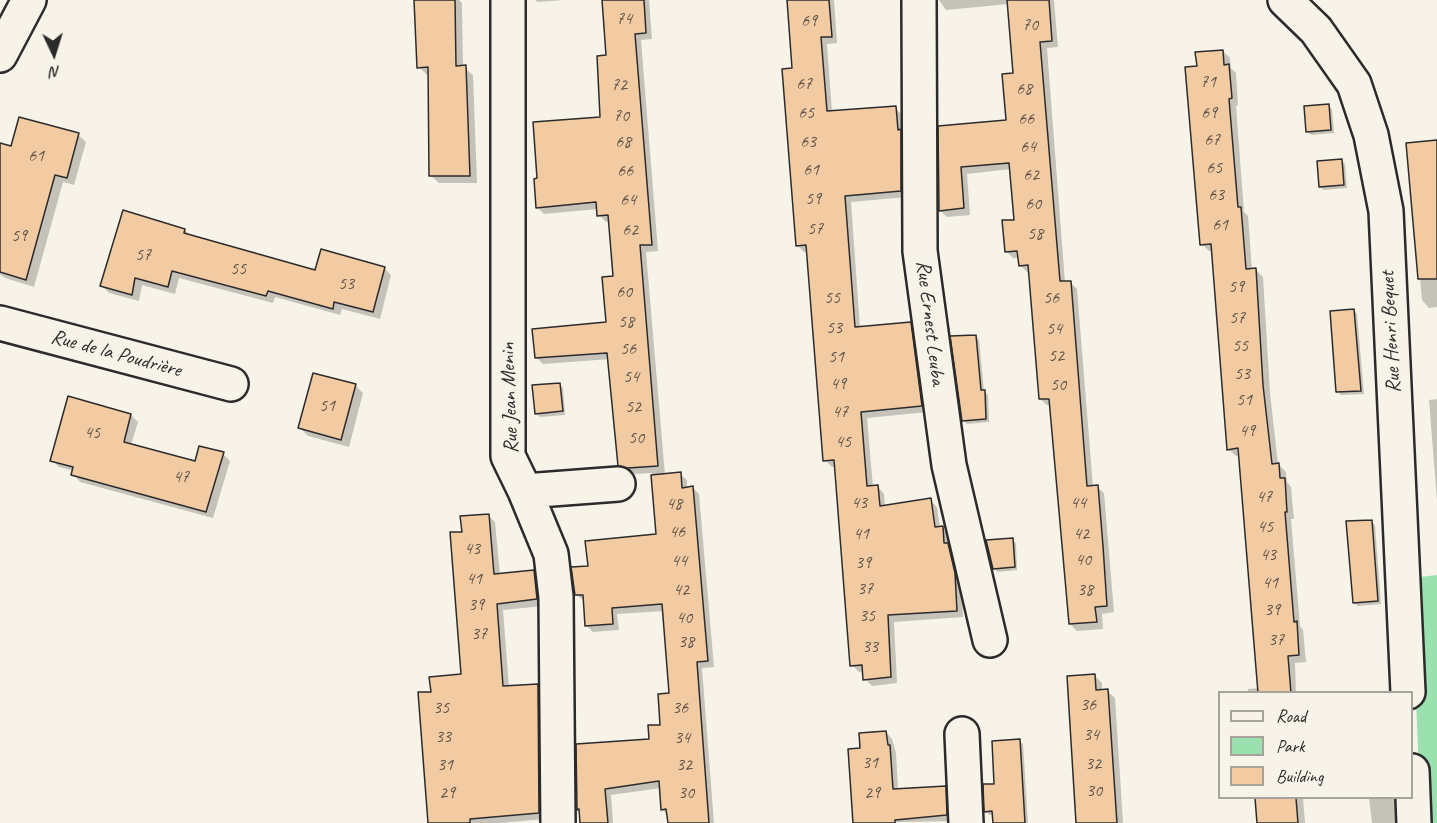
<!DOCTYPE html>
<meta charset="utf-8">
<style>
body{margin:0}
#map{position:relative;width:1437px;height:823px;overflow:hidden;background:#f7f3e8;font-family:Caveat,sans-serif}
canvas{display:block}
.legend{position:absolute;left:1218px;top:691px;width:195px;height:108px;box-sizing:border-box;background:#f7f3e8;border:2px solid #a5a39c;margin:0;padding:8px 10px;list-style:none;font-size:18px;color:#2b2b2b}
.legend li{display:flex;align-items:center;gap:12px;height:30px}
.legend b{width:30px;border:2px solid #a5a39c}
.north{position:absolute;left:24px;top:24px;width:60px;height:60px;-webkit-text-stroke:4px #f7f3e8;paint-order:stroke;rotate:176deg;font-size:16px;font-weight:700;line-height:24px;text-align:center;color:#2b2b2b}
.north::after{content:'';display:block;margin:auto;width:21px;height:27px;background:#2b2b2b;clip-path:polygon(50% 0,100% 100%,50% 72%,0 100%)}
</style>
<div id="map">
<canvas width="1437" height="823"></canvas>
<ul class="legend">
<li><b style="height:8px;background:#f7f3e8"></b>Road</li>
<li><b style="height:16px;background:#9ae1af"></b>Park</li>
<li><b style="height:16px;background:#f3cba3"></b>Building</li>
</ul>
<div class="north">N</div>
</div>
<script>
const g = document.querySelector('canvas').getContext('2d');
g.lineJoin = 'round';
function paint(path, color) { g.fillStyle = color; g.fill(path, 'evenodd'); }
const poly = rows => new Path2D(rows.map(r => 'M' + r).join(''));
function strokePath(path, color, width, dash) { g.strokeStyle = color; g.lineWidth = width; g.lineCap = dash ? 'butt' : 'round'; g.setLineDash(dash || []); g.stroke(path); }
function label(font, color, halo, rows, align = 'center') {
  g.font = font + ' Caveat,sans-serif'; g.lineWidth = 4.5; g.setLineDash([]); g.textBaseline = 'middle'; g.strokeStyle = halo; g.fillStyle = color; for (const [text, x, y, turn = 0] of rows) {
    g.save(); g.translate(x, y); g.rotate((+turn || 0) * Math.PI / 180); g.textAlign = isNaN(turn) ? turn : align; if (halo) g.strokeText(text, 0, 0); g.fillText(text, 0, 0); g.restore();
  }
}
paint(poly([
 [1437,575,1437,823,1421,823,1411,578]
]), '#9ae1af');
paint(poly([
 [416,0,459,0,462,3,463,67,473,75,477,183,439,183,431,176,430,75,427,75,419,67],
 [535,0,564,0,538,2],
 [603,0,649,0,652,39,641,40,658,251,646,252,665,475,680,474,687,480,687,489,693,488,699,494,714,667,702,668,714,823,669,823,668,815,662,809,661,788,611,795,613,823,581,823,580,811,578,809,650,741,662,727,671,694,664,611,617,614,619,630,593,632,586,625,585,601,576,595,589,567,658,536,652,473,635,474,627,472,620,465,610,359,543,364,536,357,607,324,615,278,610,221,606,222,599,215,598,209,544,214,537,207,601,119,608,56],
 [789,0,834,0,837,43,827,44,832,112,895,108,902,115,907,197,851,202,860,328,910,323,917,330,928,412,867,418,873,487,878,487,884,494,885,507,930,500,937,507,940,528,943,528,949,534,950,547,954,551,961,580,963,617,894,622,897,683,872,686,865,679,864,671,859,672,852,665,836,466,832,467,825,460,808,252,804,252,797,245,794,70],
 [939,0,1054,0,1058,47,1047,48,1065,282,1070,282,1077,289,1093,487,1097,487,1104,493,1114,612,1102,614,1103,629,1077,631,1070,624,1051,405,1047,405,1040,399,1030,272,1027,272,1020,265,1019,258,1013,258,1006,251,1015,221,1011,169,967,174,970,215,947,217,940,210,940,127,1007,121,1014,74,1009,4,946,10],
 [1223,51,1230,58,1231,68,1236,73,1238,105,1236,106,1244,212,1248,216,1252,270,1256,270,1263,277,1270,393,1278,464,1286,472,1287,482,1291,487,1294,519,1291,519,1300,626,1303,630,1306,662,1295,663,1296,692,1248,692,1248,689,1259,688,1241,456,1236,456,1228,449,1213,251,1209,251,1202,244,1199,68],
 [1328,105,1332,109,1334,133,1311,135,1307,131],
 [78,135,86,142,74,185,63,182,34,287,5,278,0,274,0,144,12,147],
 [1437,142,1437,307,1429,308,1422,300,1408,144],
 [1341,160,1345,164,1347,188,1324,190,1320,187],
 [185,230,191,236,316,272,384,268,391,275,380,319,342,309,340,315,275,297,273,303,179,278,175,294,142,285,139,301,109,293,102,286],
 [1354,310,1357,314,1364,394,1341,395,1338,392],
 [976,336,979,340,984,391,988,395,989,422,967,424,963,420],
 [355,385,363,393,349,447,308,436,300,428],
 [559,385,563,388,565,415,540,417,536,413],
 [1437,399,1437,501,1429,400],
 [131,415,138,422,131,445,196,463,223,454,230,461,213,518,80,482,73,474,74,471,59,467,52,460],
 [488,515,495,522,500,575,533,572,540,579,543,606,503,610,509,687,537,685,544,692,545,819,501,823,430,823,432,693,463,675,464,533],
 [1371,521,1375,525,1381,604,1358,606,1354,603],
 [1012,540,1016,543,1017,570,998,572,994,568],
 [1095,676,1102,683,1102,691,1107,691,1115,698,1123,823,1078,823],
 [886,732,892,739,896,753,898,790,945,788,952,795,953,821,855,823,862,749],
 [1019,741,1023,744,1028,823,994,823,994,814,989,815,986,811,996,785],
 [1257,798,1303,798,1305,823,1259,823],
 [1369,798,1395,798,1397,823,1372,823]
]), '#0003');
const building = poly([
 [414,0,455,0,456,66,466,65,470,176,429,176,428,67,417,68,414,0],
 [602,0,644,0,646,33,635,34,652,245,640,245,658,466,628,468,618,466,607,353,535,358,532,329,606,322,602,277,613,276,608,215,597,216,596,202,536,208,534,179,537,178,533,122,600,117,597,56,606,55,602,0],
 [787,0,829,0,832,37,821,37,827,111,896,106,898,130,901,129,901,191,845,196,855,327,911,322,922,406,861,412,867,486,878,485,880,506,931,498,935,527,943,526,944,543,948,543,955,573,957,611,888,615,891,677,863,680,862,665,850,666,834,460,823,461,806,245,796,246,782,69,792,68,787,0],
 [1007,0,1049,0,1052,41,1040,42,1060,281,1071,281,1087,486,1098,485,1103,546,1107,606,1095,607,1097,622,1069,624,1049,399,1039,399,1028,265,1019,266,1017,251,1005,252,1002,220,1014,220,1009,163,961,167,964,208,939,211,938,126,1006,120,1002,74,1013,73,1007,0],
 [1223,50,1224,65,1229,64,1232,98,1229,99,1238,207,1241,207,1246,269,1256,268,1263,385,1272,464,1279,463,1280,478,1285,478,1287,512,1285,512,1294,622,1297,621,1299,655,1288,656,1291,693,1258,693,1238,448,1227,450,1211,244,1200,245,1185,67,1197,66,1195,52,1223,50],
 [1329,104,1331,130,1306,132,1304,106,1329,104],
 [19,117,79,133,67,178,55,175,26,280,0,272,0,143,11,146,19,117],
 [1437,140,1437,279,1418,279,1406,143,1437,140],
 [1342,159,1344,185,1319,187,1317,161,1342,159],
 [123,210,185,229,184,233,315,270,321,249,385,267,373,312,334,302,333,309,268,291,266,296,172,271,168,287,135,278,132,295,100,286,123,210],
 [1354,309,1361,391,1336,392,1330,311,1354,309],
 [976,335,981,390,985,390,986,419,962,421,950,336,976,335],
 [313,373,356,384,341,440,298,428,313,373],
 [560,383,563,411,535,414,532,385,560,383],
 [68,396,131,414,124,442,195,461,199,446,224,452,206,512,71,475,73,467,50,461,68,396],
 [681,472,682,488,693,486,708,661,697,662,709,823,668,823,666,809,661,810,659,781,605,789,608,823,580,823,579,809,577,810,576,744,649,739,648,725,660,725,658,694,669,693,662,604,612,608,613,624,585,626,583,595,575,595,571,567,588,566,585,541,656,534,651,475,681,472],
 [489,514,494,574,534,570,537,599,497,604,503,686,538,684,539,813,470,819,470,823,428,823,418,692,431,692,429,677,461,674,450,532,462,532,460,516,489,514],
 [1372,520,1378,601,1353,603,1346,521,1372,520],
 [1013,538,1015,567,993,569,986,540,1013,538],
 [1095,674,1096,690,1108,689,1117,823,1076,823,1067,676,1095,674],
 [886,731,888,745,890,745,893,789,946,786,947,815,895,820,895,823,853,823,848,749,860,748,859,733,886,731],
 [1020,739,1025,823,993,823,992,811,984,812,983,784,994,784,992,741,1020,739],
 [1255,798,1296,798,1298,823,1257,823,1255,798]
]);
paint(building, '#f3cba3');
strokePath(building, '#2b2b2b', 1.5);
const minor = poly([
 [508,0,508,456,525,491,551,554,556,597,558,823],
 [919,0,920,251,949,465,990,640],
 [1285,0,1316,30,1354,84,1371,135,1386,211,1408,692],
 [0,55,29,0],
 [0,323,231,384],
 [525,491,618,484],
 [962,734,966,823],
 [1412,771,1414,823]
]);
strokePath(minor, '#2b2b2b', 38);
strokePath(minor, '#f7f3e8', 33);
label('18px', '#5d5349', null, [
 ["74",624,19],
 ["69",809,21],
 ["70",1030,25],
 ["71",1208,82],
 ["67",804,84],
 ["72",619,85],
 ["68",1024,89],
 ["65",806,113],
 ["69",1209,113],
 ["70",621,116],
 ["66",1026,119],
 ["67",1212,140],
 ["68",623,142],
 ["63",808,142],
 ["64",1028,147],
 ["61",36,156],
 ["65",1214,168],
 ["61",811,170],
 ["66",625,171],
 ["62",1031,175],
 ["63",1216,195],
 ["59",813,199],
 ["64",628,200],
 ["60",1033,204],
 ["61",1220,225],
 ["57",815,229],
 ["62",630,230],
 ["58",1035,234],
 ["59",19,236],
 ["57",143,255],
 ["55",238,269],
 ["53",346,284],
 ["59",1236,287],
 ["60",624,292],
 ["55",832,298],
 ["56",1051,298],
 ["57",1237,318],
 ["58",626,322],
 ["53",834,328],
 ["54",1054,329],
 ["55",1240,346],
 ["56",628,349],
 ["52",1056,356],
 ["51",836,357],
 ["53",1242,374],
 ["54",631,377],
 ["49",838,384],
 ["50",1058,385],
 ["51",1244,400],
 ["51",327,406],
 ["52",633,407],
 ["47",840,412],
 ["49",1247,431],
 ["45",92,433],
 ["50",636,438],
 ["45",843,442],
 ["47",181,477],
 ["47",1264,497],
 ["43",859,503],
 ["44",1078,503],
 ["48",674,504],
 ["45",1265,527],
 ["46",677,532],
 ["41",861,534],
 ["42",1081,534],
 ["43",472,549],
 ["43",1268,555],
 ["40",1083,560],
 ["44",679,561],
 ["39",863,563],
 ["41",474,579],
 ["41",1270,583],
 ["37",865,589],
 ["42",681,590],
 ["38",1085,590],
 ["39",476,605],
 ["39",1272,610],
 ["35",867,616],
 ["40",684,618],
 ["37",479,634],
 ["37",1276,640],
 ["38",686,642],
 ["33",870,647],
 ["36",1088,705],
 ["35",441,708],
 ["36",680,708],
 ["34",1091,735],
 ["33",443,737],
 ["34",682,738],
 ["31",870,763],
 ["32",1093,764],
 ["31",445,765],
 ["32",684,765],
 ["30",1094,791],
 ["29",447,793],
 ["30",686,793],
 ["29",872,793]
]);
label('21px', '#2b2b2b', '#f7f3e8', [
 ["Rue Ernest Leuba",930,323,83],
 ["Rue Henri Bequet",1391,332,-93],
 ["Rue de la Poudrière",116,354,15],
 ["Rue Jean Menin",510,398,-92]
]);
</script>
